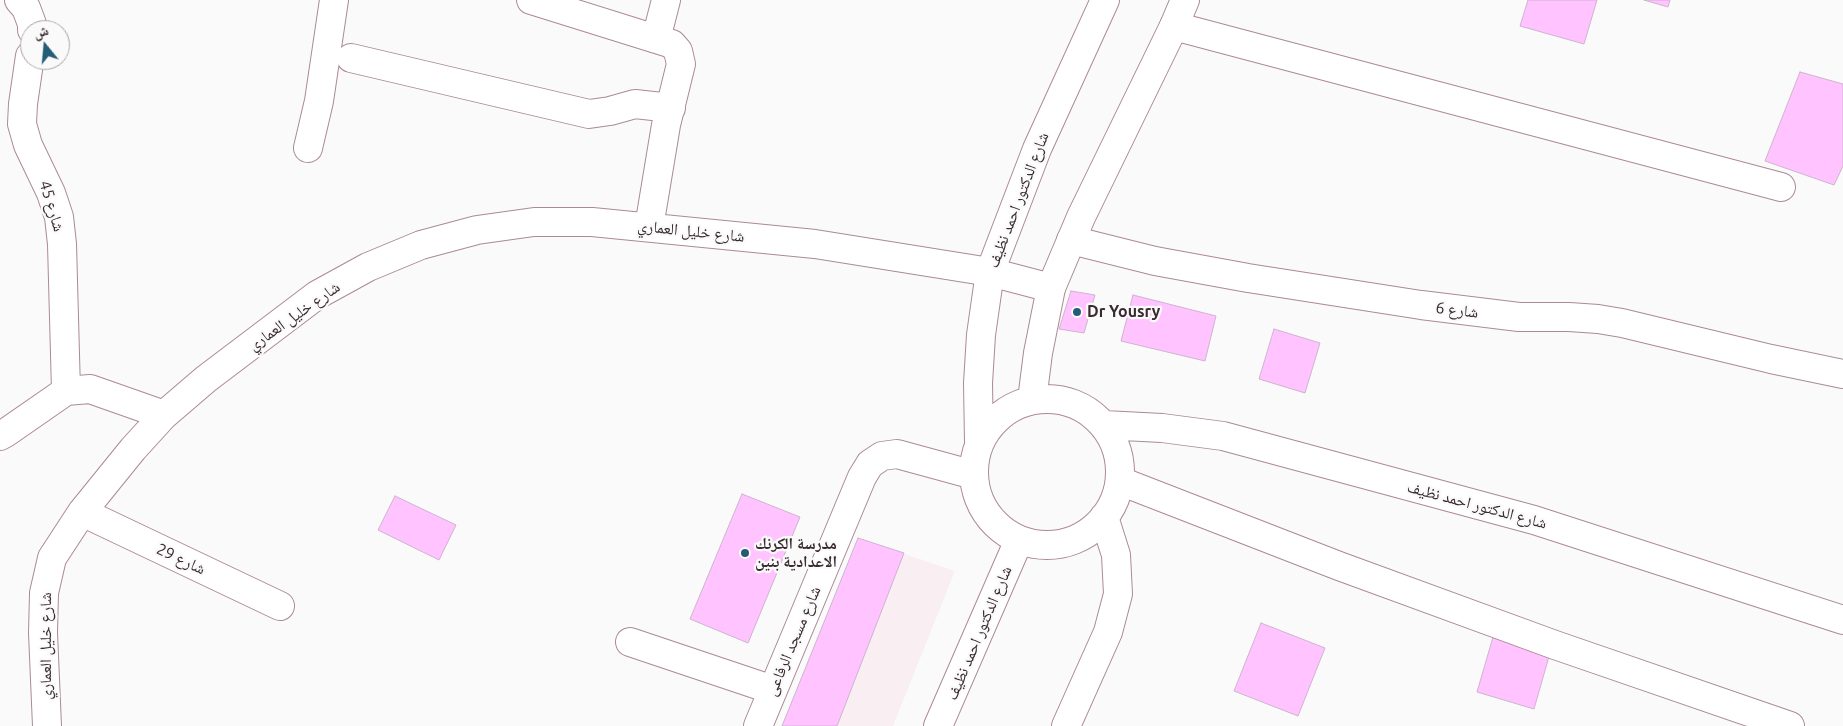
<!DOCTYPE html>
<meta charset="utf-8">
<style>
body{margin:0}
#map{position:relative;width:1843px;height:726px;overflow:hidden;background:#fafafa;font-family:Ubuntu,"Noto Naskh Arabic",sans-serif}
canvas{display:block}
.north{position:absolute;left:20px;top:20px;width:50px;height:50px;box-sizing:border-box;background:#fafafa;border:1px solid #aca7a9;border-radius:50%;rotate:343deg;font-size:14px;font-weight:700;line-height:20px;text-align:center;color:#382a30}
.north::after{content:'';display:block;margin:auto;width:18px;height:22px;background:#255d77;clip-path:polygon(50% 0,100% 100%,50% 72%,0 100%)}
</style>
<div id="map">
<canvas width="1843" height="726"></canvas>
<div class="north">ش</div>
</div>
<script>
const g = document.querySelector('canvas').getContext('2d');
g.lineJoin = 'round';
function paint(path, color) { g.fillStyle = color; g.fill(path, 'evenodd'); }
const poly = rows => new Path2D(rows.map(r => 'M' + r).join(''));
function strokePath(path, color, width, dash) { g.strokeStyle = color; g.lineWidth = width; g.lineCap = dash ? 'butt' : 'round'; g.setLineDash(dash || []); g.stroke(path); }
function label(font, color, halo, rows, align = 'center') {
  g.font = font + ' Ubuntu,"Noto Naskh Arabic",sans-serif'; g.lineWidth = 4.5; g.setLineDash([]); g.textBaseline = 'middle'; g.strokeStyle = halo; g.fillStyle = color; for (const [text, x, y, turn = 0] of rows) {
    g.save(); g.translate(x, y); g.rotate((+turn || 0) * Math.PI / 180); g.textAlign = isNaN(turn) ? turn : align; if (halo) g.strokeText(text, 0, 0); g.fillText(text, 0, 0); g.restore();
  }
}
paint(poly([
 [858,538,955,571,893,726,782,726]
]), '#f9eff3');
const building = poly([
 [1528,0,1597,0,1584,44,1520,26,1528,0],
 [1644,0,1670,0,1668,7,1644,0],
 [1800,72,1843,84,1843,166,1834,185,1765,161,1800,72],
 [1071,291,1095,295,1084,333,1059,329,1071,291],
 [1133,295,1216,316,1205,361,1121,341,1133,295],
 [1274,329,1320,343,1305,393,1259,379,1274,329],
 [742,494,800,517,748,643,690,619,742,494],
 [395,496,456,525,439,560,378,530,395,496],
 [858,538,904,553,837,726,782,726,858,538],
 [1261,623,1325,648,1298,716,1234,691,1261,623],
 [1493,637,1550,653,1534,709,1477,692,1493,637]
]);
paint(building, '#ffc3ff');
strokePath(building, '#ceb3ce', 1);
const street = poly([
 [19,0,26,8,32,24,32,30],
 [531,0,672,44,678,51,681,64,666,125,649,227],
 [1174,26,1781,187],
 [656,39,666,0],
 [30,56,23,104,22,124,28,145,51,193,59,217,62,244,66,391],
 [351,58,589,114,610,111,635,104,671,108],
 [308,148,319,101,334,0],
 [1071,240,1155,261,1248,278,1421,305,1519,317,1569,317,1598,319,1622,323,1771,359,1843,374],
 [0,436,7,432,66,391,90,389,164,415],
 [82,512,280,606],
 [630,642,773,690],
 [47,726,43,633,44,593,52,558,82,512,133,449,164,415,206,379,317,295,368,267,421,245,477,230,534,222,592,222,815,244,990,272,1051,288],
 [758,726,862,477,870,464,882,456,897,454,974,475]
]);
const secondary = poly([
 '974 472a73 73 0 1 1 146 0a73 73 0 1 1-146 0Z',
 [1032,400,1038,353,1051,288,1081,217,1174,26,1185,0],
 [1104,425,1162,428,1223,436,1534,520,1843,620],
 [979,442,978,383,981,335,990,272,1037,149,1105,0],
 [1120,481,1339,566,1555,645,1790,726],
 [938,726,1019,540],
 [1066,726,1108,632,1118,594,1116,555,1104,517]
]);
strokePath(street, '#ac8998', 30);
strokePath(secondary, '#ac8998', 30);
strokePath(street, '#fff', 28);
strokePath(secondary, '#fff', 28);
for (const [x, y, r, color] of [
 [1077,312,5,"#255d77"],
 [745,553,5,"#255d77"]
]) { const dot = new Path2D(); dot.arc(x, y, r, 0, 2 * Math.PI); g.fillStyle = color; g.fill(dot); strokePath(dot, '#fafafa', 2); }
label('16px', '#382a30', '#fafafa', [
 ["شارع الدكتور احمد نظيف",1018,200,-69],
 ["شارع 45",52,206,73],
 ["شارع خليل العماري",691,231,6],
 ["شارع 6",1457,310,7],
 ["شارع خليل العماري",294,316,-35],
 ["شارع الدكتور احمد نظيف",1477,505,15],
 ["شارع 29",181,559,25],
 ["شارع الدكتور احمد نظيف",979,633,-67],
 ["شارع مسجد الرفاعى",793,641,-67],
 ["شارع خليل العماري",46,646,-90]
]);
label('bold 16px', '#382a30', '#fafafa', [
 ["Dr Yousry",1087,312],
 ["مدرسة الكرنك",755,544],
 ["الاعدادية بنين",755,562]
], 'left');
</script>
